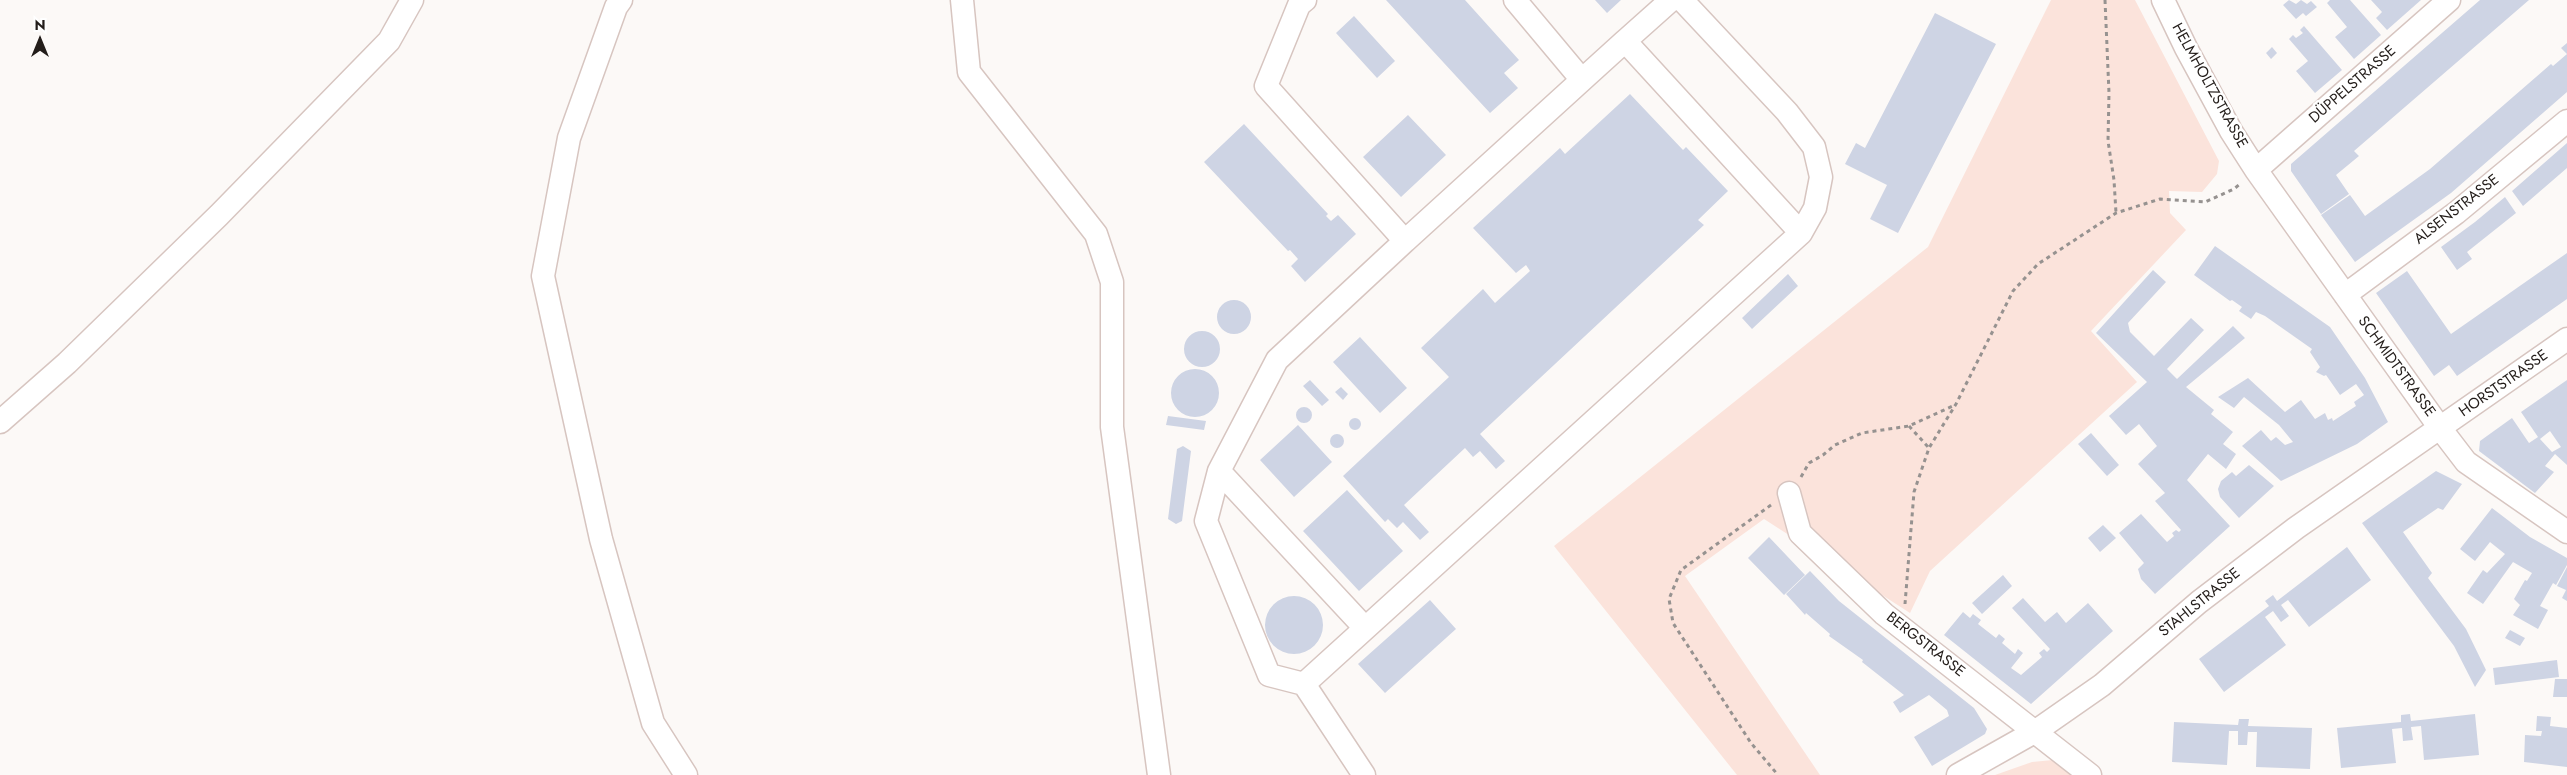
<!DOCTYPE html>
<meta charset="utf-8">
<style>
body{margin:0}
#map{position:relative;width:2567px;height:775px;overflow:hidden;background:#fcf9f7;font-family:Jost,sans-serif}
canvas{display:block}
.north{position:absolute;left:15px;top:15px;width:50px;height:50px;-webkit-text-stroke:4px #fff;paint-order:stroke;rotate:0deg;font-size:14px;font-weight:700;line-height:20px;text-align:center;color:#231d1a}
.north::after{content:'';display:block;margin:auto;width:18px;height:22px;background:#231d1a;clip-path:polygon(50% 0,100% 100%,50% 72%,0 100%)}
</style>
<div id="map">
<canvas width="2567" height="775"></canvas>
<div class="north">N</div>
</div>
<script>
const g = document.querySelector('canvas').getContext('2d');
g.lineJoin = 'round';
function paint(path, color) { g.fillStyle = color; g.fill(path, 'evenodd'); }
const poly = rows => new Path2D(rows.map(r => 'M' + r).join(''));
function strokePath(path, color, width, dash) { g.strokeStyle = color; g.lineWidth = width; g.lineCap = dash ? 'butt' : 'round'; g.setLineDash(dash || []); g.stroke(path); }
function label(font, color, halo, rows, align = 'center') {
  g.font = font + ' Jost,sans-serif'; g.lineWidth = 5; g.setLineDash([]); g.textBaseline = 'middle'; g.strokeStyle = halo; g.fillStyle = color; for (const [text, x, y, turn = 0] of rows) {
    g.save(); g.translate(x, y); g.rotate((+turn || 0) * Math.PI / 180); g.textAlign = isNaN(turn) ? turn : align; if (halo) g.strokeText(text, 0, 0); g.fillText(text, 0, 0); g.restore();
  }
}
paint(poly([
 [2051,0,2135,0,2219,161,2217,174,2202,192,2169,191,2170,213,2186,230,2091,331,2137,382,1930,571,1910,613,1764,519,1685,576,1820,775,1737,775,1554,546,1928,247],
 [2053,760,2075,775,1995,775,2032,762]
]), '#fbe3db');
paint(poly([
 [1386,0,1465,0,1519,60,1504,73,1518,88,1490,113],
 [1595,0,1621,0,1607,13],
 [2289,0,2296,4,2301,0,2307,4,2311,1,2317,7,2306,16,2303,13,2296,19,2283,5],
 [2330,0,2350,0,2381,35,2354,59,2335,37,2347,27,2327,3],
 [2371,0,2421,0,2387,30,2376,18,2382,12],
 [2480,0,2529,0,2354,151,2359,156,2336,175,2349,194,2321,214,2291,171,2291,164],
 [1935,13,1996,44,1898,233,1870,219,1887,185,1845,164,1856,143,1865,148],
 [1354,16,1395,61,1377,78,1336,33],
 [2304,26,2342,70,2315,93,2296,71,2308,61,2289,39,2293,35,2296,38,2303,33,2300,30],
 [2567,43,2567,92,2451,193,2355,262,2321,215,2350,195,2365,216,2430,169,2551,64,2553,66,2567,54,2561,48],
 [2272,47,2277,53,2271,59,2266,53],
 [1630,94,1683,150,1686,147,1728,191,1698,220,1704,225,1480,434,1505,461,1496,469,1480,451,1473,457,1465,448,1404,505,1429,532,1420,540,1403,522,1397,528,1388,519,1385,522,1343,476,1449,377,1421,348,1483,289,1495,303,1530,271,1526,265,1516,273,1473,228,1560,148,1565,154],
 [1408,115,1446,155,1401,197,1363,157],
 [1244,124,1328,214,1326,216,1331,221,1338,215,1356,234,1305,282,1291,266,1298,259,1290,250,1288,251,1204,162],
 [2567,143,2567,168,2523,206,2512,191],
 [2505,197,2516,213,2467,252,2472,259,2457,270,2441,247,2475,222],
 [2215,246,2330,327,2365,378,2388,422,2357,444,2281,481,2242,446,2261,430,2271,441,2276,437,2285,445,2293,442,2279,425,2244,397,2234,408,2218,397,2248,378,2285,412,2301,400,2315,419,2325,413,2328,420,2332,418,2333,421,2356,406,2354,402,2364,395,2356,384,2340,395,2326,375,2324,376,2316,372,2320,367,2310,352,2312,349,2265,316,2256,312,2251,319,2239,311,2242,307,2232,300,2230,301,2194,275],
 [2567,253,2567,299,2457,376,2449,365,2434,376,2376,293,2407,271,2451,334],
 [2153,270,2166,282,2128,323,2130,332,2154,356,2191,318,2204,330,2167,369,2177,379,2233,326,2245,338,2186,387,2214,410,2211,414,2233,432,2223,444,2236,454,2226,469,2208,454,2187,480,2230,526,2155,594,2141,579,2138,569,2144,563,2119,533,2141,514,2167,542,2174,536,2172,533,2176,530,2179,532,2181,530,2155,501,2165,493,2138,464,2157,446,2139,424,2126,435,2109,416,2147,382,2096,333],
 [1788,274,1798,286,1752,329,1742,318],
 '1217 317a17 17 0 1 1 34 0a17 17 0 1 1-34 0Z',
 '1184 349a18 18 0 1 1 36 0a18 18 0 1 1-36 0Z',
 [1360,337,1407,388,1380,413,1333,362],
 '1171 393a24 24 0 1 1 48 0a24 24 0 1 1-48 0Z',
 [1310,380,1329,400,1322,406,1303,386],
 [2567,380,2567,465,2555,454,2545,466,2554,472,2535,493,2479,451,2480,441,2512,418,2529,443,2538,437,2521,412],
 [2550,431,2561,447,2552,452,2540,439],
 [1341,387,1348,394,1343,400,1335,392],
 '1296 415a8 8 0 1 1 16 0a8 8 0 1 1-16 0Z',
 [1168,416,1206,421,1204,430,1166,425],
 '1349 424a6 6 0 1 1 12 0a6 6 0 1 1-12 0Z',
 [1298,425,1332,462,1294,497,1260,460],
 [2091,433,2119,465,2107,476,2078,444],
 '1330 441a7 7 0 1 1 14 0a7 7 0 1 1-14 0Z',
 [1183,446,1191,451,1182,521,1176,524,1168,519,1177,449],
 [2249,465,2274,486,2239,518,2220,497,2218,489,2221,481,2232,472,2236,476],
 [2436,471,2462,484,2443,510,2438,508,2403,532,2432,573,2428,578,2466,629,2486,670,2475,687,2454,646,2362,523],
 [1347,490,1403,551,1359,591,1303,531],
 [2492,508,2530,537,2567,558,2567,565,2556,585,2553,583,2540,606,2548,610,2538,629,2513,615,2520,605,2514,599,2525,580,2527,581,2532,573,2513,562,2483,604,2467,593,2483,570,2487,573,2505,554,2490,542,2475,561,2460,549],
 [2103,525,2116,538,2100,552,2088,538],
 [1769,537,1805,575,1784,595,1748,558],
 [2347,547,2371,580,2309,627,2288,600,2281,605,2289,616,2281,622,2273,611,2265,617,2286,645,2224,692,2199,659,2269,606,2265,601,2273,595,2277,601],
 [2567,567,2567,601,2562,598,2566,590,2557,586],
 [1810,571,1839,601,1974,708,1987,729,1985,734,1932,766,1914,737,1949,716,1947,710,1929,695,1900,713,1893,702,1904,695,1862,662,1863,660,1829,636,1830,634,1806,613,1805,615,1786,594],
 [2003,575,2012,586,1982,614,1972,603],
 '1265 625a29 29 0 1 1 58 0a29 29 0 1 1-58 0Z',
 [2023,598,2045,622,2057,612,2066,623,2088,603,2113,631,2031,704,1944,635,1963,612,1970,618,1973,614,1981,620,1978,624,1996,638,1999,634,2005,639,2002,643,2015,654,2018,649,2023,653,2011,668,2021,675,2042,657,2039,653,2044,649,2047,652,2050,649,2012,608],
 [1430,600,1456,629,1385,693,1358,664],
 [2510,630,2525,638,2520,646,2505,638],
 [2557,660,2559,677,2495,685,2493,668],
 [2555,679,2567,679,2567,697,2553,697],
 [2410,714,2411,721,2475,714,2479,755,2424,760,2421,726,2411,727,2413,740,2403,741,2402,728,2392,729,2396,763,2341,768,2337,728,2401,722,2401,715],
 [2537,716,2551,717,2550,726,2567,728,2567,767,2524,762,2525,735,2541,736,2542,731,2536,731],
 [2239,719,2249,719,2248,726,2312,728,2310,769,2256,767,2257,732,2248,732,2247,745,2238,745,2238,731,2229,731,2227,765,2172,762,2174,722,2238,725]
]), '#ced4e4');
const minor = poly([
 [621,0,616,7,569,138,543,276,601,539,653,723,686,775],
 [962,0,969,72,1096,234,1112,282,1112,427,1159,775],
 [1305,0,1299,5,1266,86,1405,241,1582,80],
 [1682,0,1787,112,1814,147,1821,177,1815,208,1801,233],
 [2163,0,2186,48,2231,131,2256,170,2440,428,2466,462,2567,532],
 [1625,41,1671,0],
 [2256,170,2449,0],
 [2345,295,2456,213,2567,121],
 [0,422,67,363,219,215,389,41,412,0],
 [1219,471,1206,521,1269,675,1304,684],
 [1789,493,1800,533,1884,614,2090,775],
 [1365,628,1219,471,1277,360,1405,241],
 [1364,775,1304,684,1801,233,1625,41,1582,80,1515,0],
 [1958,775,2036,731,2102,685,2199,602,2296,528,2567,339]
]);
strokePath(minor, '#d7c5c0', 25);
strokePath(poly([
 [2105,0,2109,93,2108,141,2114,180,2116,213],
 [1909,426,1929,448],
 [1801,477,1809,463,1823,455,1835,445,1862,433,1909,426,1955,405],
 [1771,505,1681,570,1669,599,1673,623,1751,743,1778,775],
 [1905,604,1914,492,1929,448,1956,404,2013,291,2038,264,2116,213,2160,199,2205,202,2234,189,2240,184]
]), '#969290', 3, [4, 4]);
strokePath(minor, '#fff', 22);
label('15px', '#231d1a', '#fff', [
 ["DÜPPELSTRASSE",2353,85,-41],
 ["HELMHOLTZSTRASSE",2209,86,61],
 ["ALSENSTRASSE",2457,210,-38],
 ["SCHMIDTSTRASSE",2396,367,54],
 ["HORSTSTRASSE",2504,384,-35],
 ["STAHLSTRASSE",2200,603,-39],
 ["BERGSTRASSE",1925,645,38]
]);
</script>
